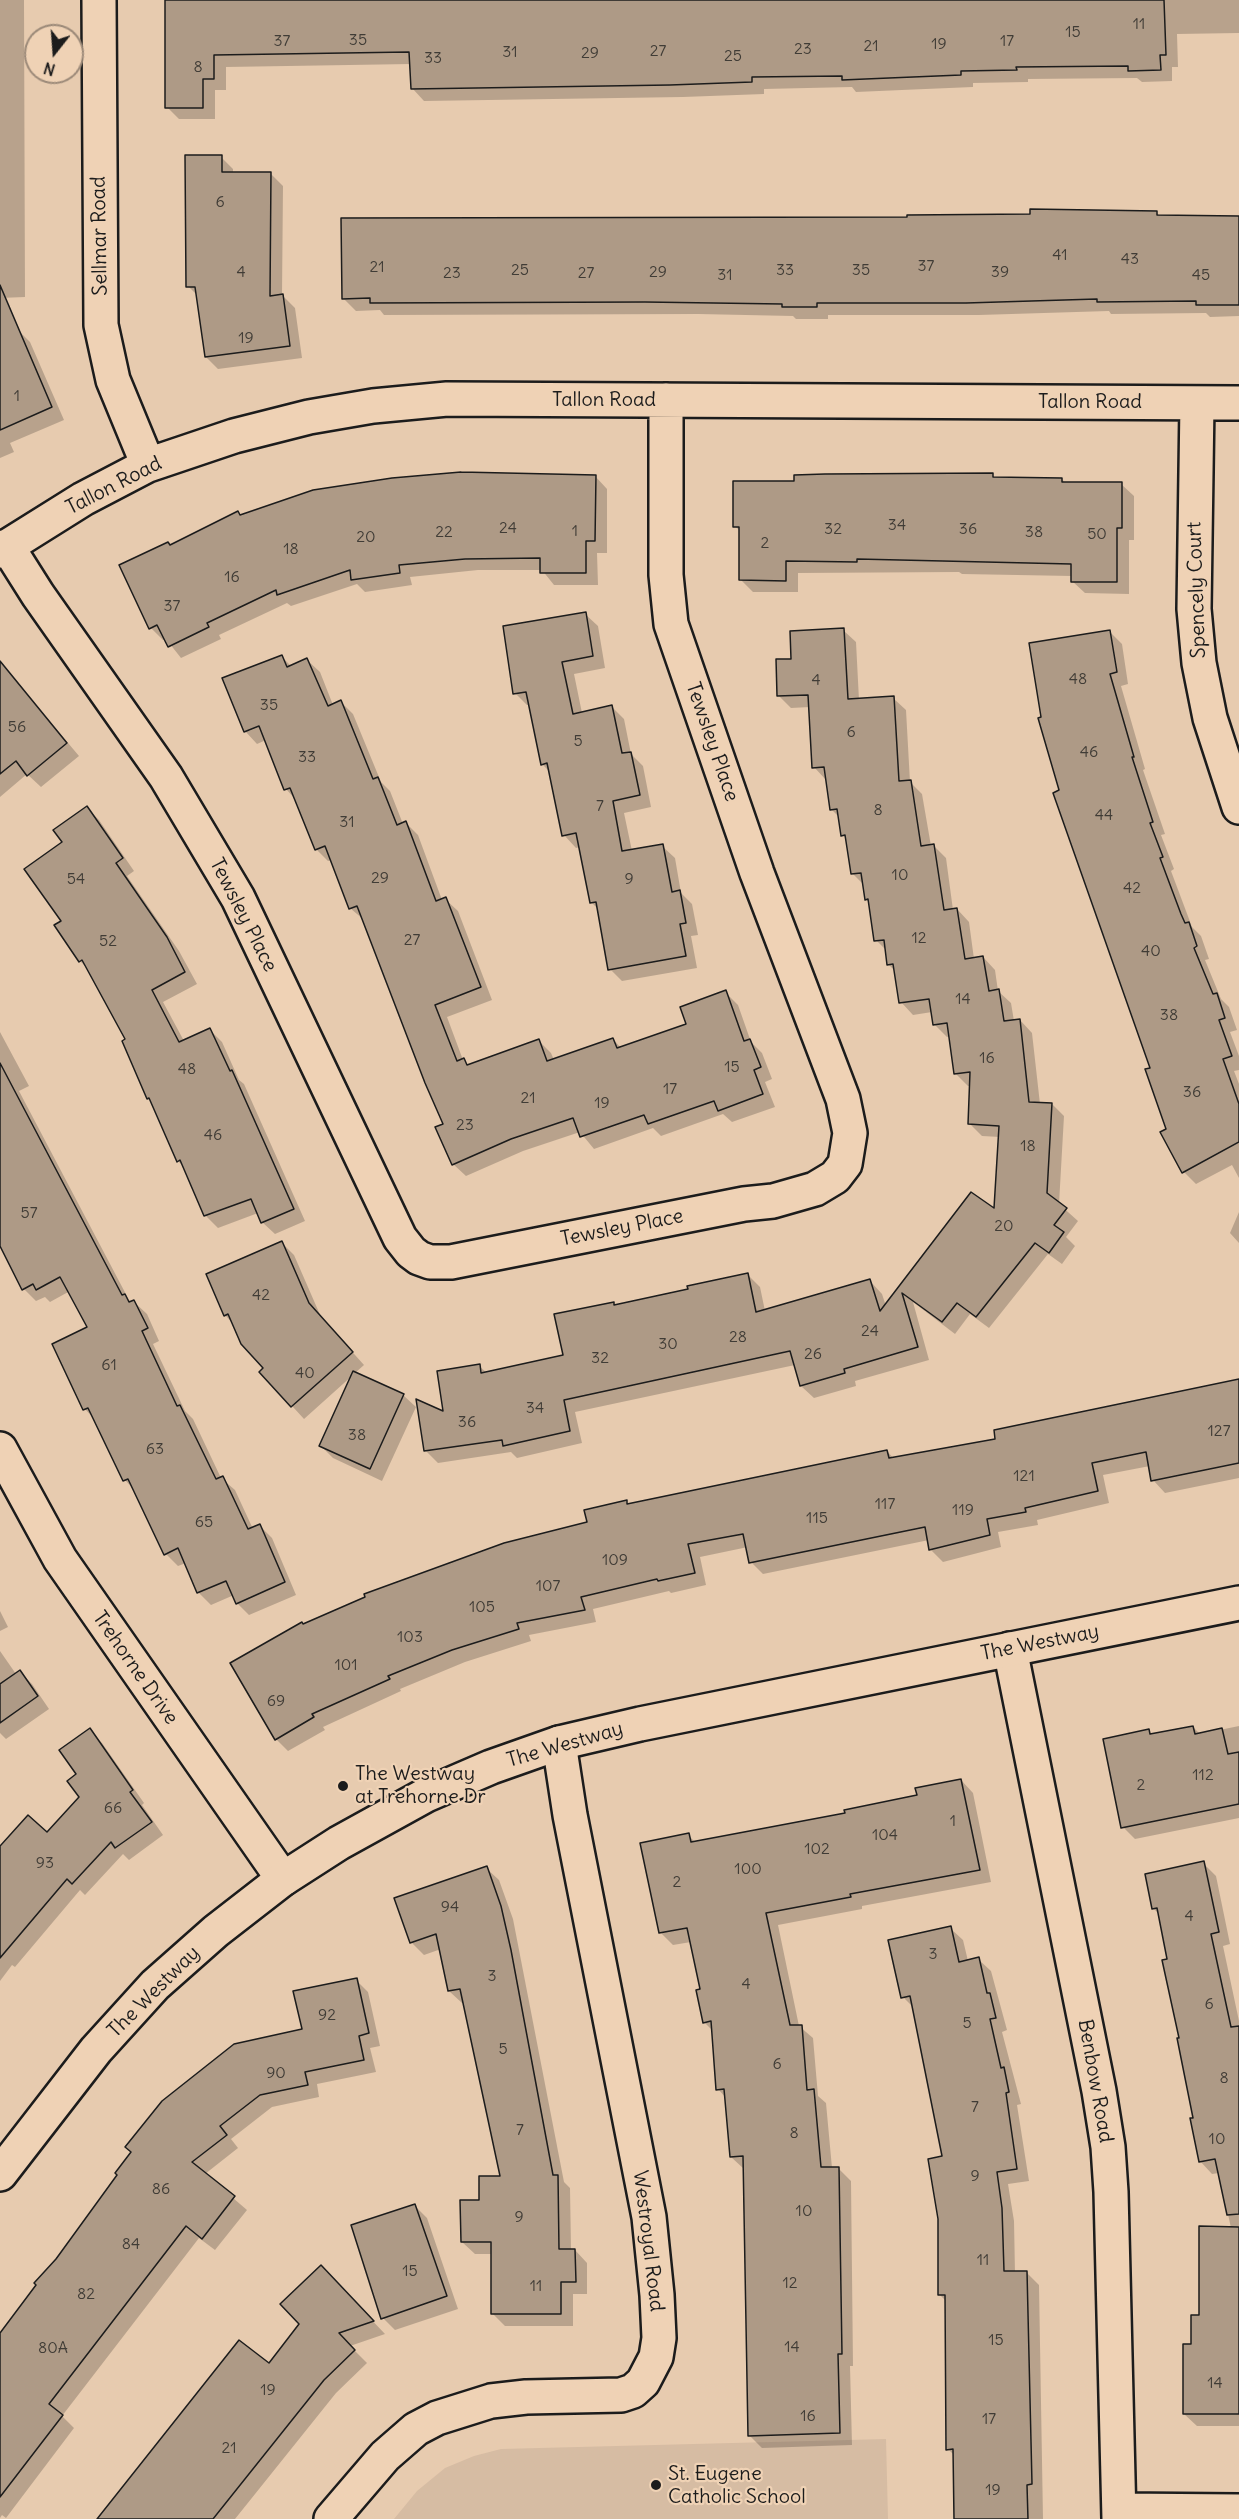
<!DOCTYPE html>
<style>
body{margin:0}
#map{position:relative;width:1239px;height:2519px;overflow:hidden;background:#e7cbaf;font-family:Delius,sans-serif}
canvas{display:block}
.north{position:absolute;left:24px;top:24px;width:60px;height:60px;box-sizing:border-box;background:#efd2b5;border:2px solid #9b8978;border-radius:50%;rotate:197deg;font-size:16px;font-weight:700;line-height:24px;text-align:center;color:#1c1c1c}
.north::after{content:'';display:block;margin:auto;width:21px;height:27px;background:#1c1c1c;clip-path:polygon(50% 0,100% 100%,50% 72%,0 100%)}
</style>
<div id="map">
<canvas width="1239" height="2519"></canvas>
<div class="north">N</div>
</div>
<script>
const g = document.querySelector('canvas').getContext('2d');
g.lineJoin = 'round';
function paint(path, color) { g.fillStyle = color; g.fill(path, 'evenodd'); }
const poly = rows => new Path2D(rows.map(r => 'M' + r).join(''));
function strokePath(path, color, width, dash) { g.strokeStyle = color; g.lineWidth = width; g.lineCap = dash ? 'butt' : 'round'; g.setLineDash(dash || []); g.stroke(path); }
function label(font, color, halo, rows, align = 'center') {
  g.font = font + ' Delius,sans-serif'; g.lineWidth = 4.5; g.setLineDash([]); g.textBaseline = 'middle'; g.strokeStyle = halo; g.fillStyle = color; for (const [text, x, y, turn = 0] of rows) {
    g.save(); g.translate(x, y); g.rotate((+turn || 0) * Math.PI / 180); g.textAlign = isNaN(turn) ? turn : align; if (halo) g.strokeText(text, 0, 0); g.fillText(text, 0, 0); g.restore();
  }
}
paint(poly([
 [886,2439,888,2519,394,2519,417,2491,445,2468,474,2456,501,2449]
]), '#d6bca3');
paint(poly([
 [0,0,24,0,25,297,0,298],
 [167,0,1239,0,1239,33,1177,34,1178,67,1172,67,1172,81,1142,82,1137,78,1028,79,1028,82,973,83,973,87,902,90,856,92,852,87,764,89,764,94,683,97,424,101,412,88,411,64,226,67,226,90,215,90,215,119,179,119,167,107],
 [221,157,233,169,233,173,270,173,283,186,282,295,295,308,302,358,218,369,206,357,198,296,188,286],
 [1156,212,1160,216,1239,217,1239,316,1210,317,1206,313,1111,314,1109,311,979,315,828,315,828,319,796,319,793,316,698,314,384,315,380,310,356,311,343,298,909,219],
 [18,330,30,342,64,420,10,443,14,452,0,458,0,337],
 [992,475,996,479,1062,479,1066,484,1121,484,1134,496,1134,540,1129,540,1129,594,1085,593,1072,581,1072,576,962,574,959,572,798,573,798,592,753,592,741,580,741,532,735,526,795,483],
 [595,476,607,489,607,553,597,553,598,585,554,585,542,570,478,570,410,577,412,585,365,592,357,584,291,606,287,603,219,635,221,639,181,658,166,639,163,640,151,628,170,546,241,516],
 [585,614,598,626,605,668,574,674,582,713,612,707,624,719,631,754,643,766,651,807,624,813,632,851,662,846,675,858,681,893,692,904,698,935,691,936,697,968,622,981,610,969,599,910,591,902,580,847,576,848,564,835,551,773,542,764,530,705,527,705,515,693],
 [843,630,856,642,859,700,893,698,906,710,910,782,922,794,931,846,933,845,946,858,953,910,957,909,969,922,974,959,983,957,995,970,998,991,1011,1003,1014,1021,1020,1020,1032,1033,1040,1104,1052,1104,1064,1116,1059,1204,1078,1221,1066,1237,1075,1246,1062,1264,1048,1254,989,1328,970,1314,955,1334,913,1302,929,1360,855,1381,856,1386,814,1398,801,1386,795,1365,575,1412,582,1443,517,1458,511,1452,438,1463,425,1450,445,1414,479,1366,487,1373,564,1356,613,1304,616,1306,689,1290,747,1274,760,1287,765,1311,870,1281,882,1294,886,1306,995,1210,1000,1137,982,1136,970,1124,971,1086,968,1086,956,1074,950,1036,947,1037,934,1024,932,1012,913,1015,901,1002,896,972,888,964,887,951,876,940,870,903,866,899,864,885,852,873,847,840,843,835,840,818,832,810,826,780,814,767,810,707,791,708,779,696,793,660],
 [1109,631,1122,644,1128,684,1121,686,1145,769,1143,770,1165,834,1161,835,1174,869,1171,871,1192,927,1201,936,1209,959,1205,960,1221,999,1229,1007,1237,1030,1230,1032,1239,1056,1239,1070,1234,1071,1239,1084,1239,1178,1232,1165,1196,1184,1184,1172,1168,1129,1152,1068,1061,791],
 [282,657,291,666,307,660,320,672,333,705,341,702,353,714,381,782,390,791,403,824,406,823,418,835,442,900,445,899,458,911,492,1000,447,1017,463,1060,469,1066,539,1041,551,1053,554,1060,613,1039,621,1048,688,1024,725,992,738,1005,751,1042,762,1053,772,1079,765,1082,775,1107,732,1122,723,1114,661,1136,653,1128,594,1149,580,1132,523,1151,466,1176,453,1164,445,1125,364,920,350,908,332,860,328,861,316,849,296,800,286,789,266,740,257,744,245,731],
 [266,724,249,731,249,728],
 [0,662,79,756,41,787,27,774,0,797],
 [87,808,99,820,134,871,127,876,179,951,197,984,163,1002,184,1041,210,1030,222,1042,239,1080,244,1084,305,1221,275,1234,262,1222,258,1213,218,1228,205,1215,184,1167,178,1161,127,1040,90,971,80,961,63,921,64,843],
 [0,1032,29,1086,19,1091,129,1300,132,1303,134,1302,147,1314,159,1341,153,1344,185,1411,193,1419,221,1478,235,1490,253,1529,260,1526,272,1538,296,1595,249,1615,237,1603,234,1595,211,1605,199,1593,186,1563,178,1566,166,1554,136,1492,125,1480,96,1421,85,1409,54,1344,89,1327,70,1291,50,1302,45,1297,36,1301,24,1289,0,1244],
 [1239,1212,1239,1243,1230,1233],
 [281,1242,294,1255,321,1317,364,1365,355,1373,403,1395,416,1407,382,1481,333,1458,321,1446,353,1375,304,1419,261,1372,265,1368,234,1325,225,1315],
 [1239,1381,1239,1478,1165,1493,1153,1480,1150,1466,1103,1475,1109,1503,1037,1520,1038,1525,998,1532,1001,1547,943,1562,931,1550,929,1540,763,1574,751,1562,748,1547,700,1557,706,1585,671,1593,669,1591,593,1609,596,1622,529,1635,531,1641,465,1662,400,1689,401,1691,323,1727,325,1730,288,1751,276,1739,304,1626,589,1523,626,1502,629,1505,887,1451,894,1459,997,1440],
 [0,1611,8,1627,0,1631],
 [0,1651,16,1674,20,1672,32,1684,49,1709,6,1739,0,1733],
 [1239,1726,1239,1818,1135,1839,1123,1827,1148,1731,1153,1735,1193,1727,1200,1734],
 [89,1730,102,1743,144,1803,142,1805,163,1835,129,1860,123,1854,85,1895,80,1890,15,1967,12,1965,0,1981,0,1849,47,1834,81,1797,79,1774],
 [961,1780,973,1793,991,1882,862,1906,862,1909,778,1925,799,2026,813,2038,818,2096,826,2103,832,2168,838,2168,851,2181,853,2366,850,2366,852,2445,762,2448,749,2435,744,2169,731,2157,726,2098,718,2089,713,2031,704,2022,702,1990,691,1942,673,1945,661,1933,642,1844,688,1835,696,1843,846,1815,919,1796],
 [1203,1863,1216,1876,1230,1944,1223,1946,1239,2021,1239,2426,1197,2426,1184,2414,1193,2346,1200,2316,1231,2228,1219,2173,1212,2174,1200,2161,1169,1960,1159,1914,1153,1908],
 [486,1868,499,1880,513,1919,564,2182,570,2188,571,2250,575,2250,587,2263,587,2294,573,2294,573,2326,505,2326,493,2314,492,2254,475,2254,462,2242,480,2201,502,2177,464,2002,462,2003,449,1991,441,1949,424,1955,411,1942],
 [950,1928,963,1940,968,1961,978,1959,991,1971,1007,2030,1002,2032,1021,2104,1017,2105,1029,2181,1008,2184,1014,2221,1015,2273,1027,2273,1039,2285,1043,2519,956,2519,955,2456,948,2449,947,2302,940,2295,944,2158,915,2009,903,1997],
 [356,1980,368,1992,380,2046,370,2048,376,2072,317,2084,319,2097,272,2107,231,2139,238,2148,205,2174,247,2210,215,2250,199,2238,62,2416,74,2428,6,2518,2,2515,0,2518,0,2334,38,2285,36,2283,95,2209,303,2030],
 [415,2206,427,2218,458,2309,395,2330,383,2318],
 [333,2279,385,2334,350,2346,367,2363,336,2393,235,2519,99,2519,269,2365]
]), '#0003');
const building = poly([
 [165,0,1164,0,1166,55,1160,55,1161,70,1128,71,1128,66,1016,67,1017,70,961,71,961,75,889,78,842,80,842,76,752,77,752,82,670,85,411,89,409,52,214,55,214,79,203,79,203,108,165,108,165,0],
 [185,155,222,155,222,172,271,172,270,296,283,294,290,346,205,357,195,287,186,287,185,155],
 [1030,209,1157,211,1157,215,1239,216,1239,305,1196,305,1196,301,1097,302,1097,299,966,303,817,303,817,307,782,307,782,304,645,302,370,303,370,298,342,299,341,218,907,217,907,215,1030,214,1030,209],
 [0,285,52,407,0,430,0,285],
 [461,472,596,475,595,541,586,541,586,573,540,573,540,558,465,559,399,565,400,573,351,580,350,570,277,595,276,590,207,623,209,627,168,647,157,625,149,629,119,565,168,542,170,545,238,511,240,515,313,490,392,478,461,472],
 [993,473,993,477,1062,478,1062,482,1122,482,1122,528,1117,528,1117,582,1071,582,1071,564,857,559,857,562,786,561,786,581,739,580,739,527,733,527,733,481,794,481,794,475,825,474,993,473],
 [586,612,593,656,562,662,573,714,612,705,622,753,631,752,640,795,613,801,622,851,663,844,672,892,680,890,686,923,680,924,686,956,608,970,596,902,590,903,576,833,562,836,547,763,541,765,526,692,513,694,503,626,586,612],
 [844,628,848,699,894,696,899,781,911,780,921,846,934,844,944,910,957,908,965,959,983,956,989,991,999,989,1004,1021,1020,1019,1029,1102,1052,1103,1047,1193,1067,1208,1054,1225,1064,1232,1049,1253,1035,1243,976,1317,957,1303,942,1322,902,1293,918,1347,844,1369,845,1373,800,1386,790,1351,564,1400,570,1431,503,1446,502,1440,424,1451,416,1399,443,1411,437,1371,480,1364,481,1373,563,1355,554,1314,614,1302,614,1305,688,1289,687,1286,748,1273,756,1312,870,1279,880,1311,971,1192,994,1208,999,1126,968,1124,970,1072,954,1074,947,1023,933,1025,929,999,899,1003,893,964,887,965,884,940,874,941,868,899,865,900,861,873,851,874,845,835,841,836,837,809,830,810,824,767,812,768,808,695,777,696,776,659,791,659,790,631,844,628],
 [1110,630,1117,672,1110,674,1134,757,1132,757,1153,822,1150,823,1163,857,1160,858,1181,914,1185,923,1189,922,1197,946,1194,948,1213,994,1217,993,1225,1018,1219,1020,1232,1056,1223,1059,1239,1104,1239,1142,1182,1173,1160,1132,1166,1129,1145,1069,1150,1068,1053,793,1059,790,1038,718,1041,717,1029,643,1110,630],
 [282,655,287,667,307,658,328,706,341,700,373,779,378,777,397,825,406,821,436,901,446,897,481,987,435,1005,457,1061,464,1058,467,1065,539,1039,547,1061,613,1038,617,1048,686,1024,680,1007,726,990,744,1041,750,1039,761,1067,754,1070,763,1094,718,1111,714,1101,648,1124,644,1115,580,1137,573,1118,511,1139,452,1165,435,1127,443,1124,425,1083,357,906,349,909,325,846,315,850,290,788,284,790,259,726,244,732,222,678,282,655],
 [0,661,67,743,27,776,16,761,0,774,0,661],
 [87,806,123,858,116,863,167,937,185,972,152,990,179,1042,210,1028,230,1071,232,1070,294,1209,261,1223,251,1199,204,1216,180,1160,177,1162,149,1098,147,1099,122,1041,125,1039,82,960,79,962,54,925,61,921,24,869,62,842,53,830,87,806],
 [0,1063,122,1295,125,1294,129,1302,134,1300,148,1328,142,1331,177,1406,180,1405,216,1479,223,1476,248,1529,260,1524,285,1582,236,1604,226,1581,197,1593,178,1548,164,1555,128,1479,123,1481,88,1408,83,1410,52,1344,87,1327,60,1277,36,1290,33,1284,22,1290,0,1246,0,1063],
 [282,1241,309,1303,353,1352,291,1407,259,1372,263,1368,241,1344,228,1314,224,1316,206,1274,282,1241],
 [353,1371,404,1394,370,1469,319,1446,353,1371],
 [1239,1379,1239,1463,1151,1481,1146,1452,1092,1463,1098,1491,1025,1508,1026,1512,987,1519,990,1535,929,1550,925,1527,749,1563,743,1534,688,1544,695,1573,658,1581,657,1579,581,1597,585,1610,517,1623,519,1629,452,1650,388,1676,390,1679,312,1714,314,1717,275,1740,230,1663,302,1622,303,1624,365,1597,364,1594,504,1543,587,1522,584,1510,627,1500,627,1504,887,1450,889,1458,995,1439,994,1430,1239,1379],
 [20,1670,38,1696,0,1723,0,1684,20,1670],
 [1193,1726,1195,1734,1222,1728,1228,1754,1239,1752,1239,1804,1121,1828,1103,1739,1149,1729,1150,1734,1193,1726],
 [90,1728,133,1790,130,1792,152,1822,115,1848,111,1842,72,1884,67,1879,0,1958,0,1846,28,1815,47,1832,79,1797,67,1781,76,1774,59,1750,90,1728],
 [961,1779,980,1870,850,1894,851,1897,766,1913,790,2025,802,2025,807,2090,814,2089,821,2167,839,2167,842,2354,838,2354,840,2433,748,2436,743,2156,730,2157,724,2089,716,2090,711,2021,703,2023,696,1990,700,1989,687,1928,659,1933,640,1843,689,1833,691,1842,845,1813,844,1810,917,1795,915,1788,961,1779],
 [1204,1861,1219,1932,1211,1934,1231,2027,1239,2026,1239,2214,1227,2215,1215,2159,1199,2162,1190,2118,1193,2118,1177,2038,1179,2038,1162,1960,1167,1959,1157,1908,1152,1909,1145,1874,1204,1861],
 [487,1866,501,1906,511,1950,553,2175,558,2175,559,2249,575,2249,576,2282,561,2282,561,2314,491,2314,491,2242,461,2242,460,2200,479,2200,479,2176,500,2176,460,1989,448,1991,436,1934,410,1943,394,1898,487,1866],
 [951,1926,959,1962,979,1957,987,1993,990,1993,996,2018,990,2019,1001,2068,1004,2067,1009,2092,1006,2093,1017,2169,997,2172,1002,2208,1004,2271,1027,2271,1032,2484,1027,2485,1028,2519,954,2519,953,2449,946,2450,945,2295,938,2295,938,2219,928,2159,942,2156,910,1996,901,1998,888,1940,951,1926],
 [357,1978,369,2033,359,2036,364,2060,305,2072,308,2085,260,2095,220,2126,227,2135,192,2162,235,2196,202,2239,186,2226,49,2404,63,2415,0,2497,0,2333,36,2285,34,2283,56,2259,117,2175,115,2173,131,2152,125,2147,162,2101,234,2044,302,2029,293,1991,357,1978],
 [415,2204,447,2296,381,2319,351,2225,415,2204],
 [1199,2226,1239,2227,1239,2414,1183,2414,1183,2344,1191,2344,1191,2315,1199,2315,1199,2226],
 [321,2265,374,2321,339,2333,355,2350,324,2380,213,2519,97,2519,239,2340,269,2363,299,2324,280,2304,321,2265]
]);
paint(building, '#ae9a86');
strokePath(building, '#1c1c1c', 1.5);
const minor = poly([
 [99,0,101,325,113,380,148,465],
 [1197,403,1194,609,1199,663,1210,718,1239,807],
 [7,546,38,595,166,777,238,898,400,1238,411,1252,419,1258,430,1262,451,1262,744,1204,773,1201,815,1189,835,1177,845,1164,850,1133,843,1099,757,873,671,624,666,575,666,400],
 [0,551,83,499,148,465,234,436,309,417,373,406,447,399,1239,403],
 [0,1449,60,1559,283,1879],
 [1010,1649,1099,2091,1108,2147,1111,2192,1119,2519],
 [1119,2510,1239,2511],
 [331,2519,385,2456,416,2429,437,2418,491,2401,526,2397,621,2395,633,2391,643,2382,656,2357,659,2338,657,2295,649,2217,570,1815,559,1743]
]);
const major = poly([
 [0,2174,96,2050,155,1985,216,1931,283,1879,339,1843,426,1795,491,1767,559,1743,640,1724,1239,1603]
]);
strokePath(minor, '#1c1c1c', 38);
strokePath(major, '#1c1c1c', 38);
strokePath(minor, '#efd2b5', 33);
strokePath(major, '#efd2b5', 33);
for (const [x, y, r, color] of [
 [343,1786,6,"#1c1c1c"],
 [656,2485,6,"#1c1c1c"]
]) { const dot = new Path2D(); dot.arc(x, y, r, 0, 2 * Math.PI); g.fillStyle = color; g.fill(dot); strokePath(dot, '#efd2b5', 2); }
label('16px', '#403c36', null, [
 ["11",1139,24],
 ["15",1073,32],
 ["35",358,40],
 ["37",282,41],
 ["17",1007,41],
 ["19",939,44],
 ["21",871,46],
 ["23",803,49],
 ["27",658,51],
 ["31",510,52],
 ["29",590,53],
 ["25",733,56],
 ["33",433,58],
 ["8",198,67],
 ["6",220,202],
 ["41",1060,255],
 ["43",1130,259],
 ["37",926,266],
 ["21",377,267],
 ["25",520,270],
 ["33",785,270],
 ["35",861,270],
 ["4",241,272],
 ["29",658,272],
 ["39",1000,272],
 ["23",452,273],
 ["27",586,273],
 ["31",725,275],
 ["45",1201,275],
 ["19",246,338],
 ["1",17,396],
 ["34",897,525],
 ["24",508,528],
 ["32",833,529],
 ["36",968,529],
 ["1",575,531],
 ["22",444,532],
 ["38",1034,532],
 ["50",1097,534],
 ["20",366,537],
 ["2",765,543],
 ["18",291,549],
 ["16",232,577],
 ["37",172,606],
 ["48",1078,679],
 ["4",816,680],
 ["35",269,705],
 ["56",17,727],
 ["6",851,732],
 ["5",578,741],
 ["46",1089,752],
 ["33",307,757],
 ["7",600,806],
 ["8",878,810],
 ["44",1104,815],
 ["31",347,822],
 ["10",900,875],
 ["29",380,878],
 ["54",76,879],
 ["9",629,879],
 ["42",1132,888],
 ["12",919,938],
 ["27",412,940],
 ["52",108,941],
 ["40",1151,951],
 ["14",963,999],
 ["38",1169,1015],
 ["16",987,1058],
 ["15",732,1067],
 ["48",187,1069],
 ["17",670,1089],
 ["36",1192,1092],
 ["21",528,1098],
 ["19",602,1103],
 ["23",465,1125],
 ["46",213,1135],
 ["18",1028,1146],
 ["57",29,1213],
 ["20",1004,1226],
 ["42",261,1295],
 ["24",870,1331],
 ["28",738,1337],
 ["30",668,1344],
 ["26",813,1354],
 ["32",600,1358],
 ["61",109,1365],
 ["40",305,1373],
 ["34",535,1408],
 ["36",467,1422],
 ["127",1219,1431],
 ["38",357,1435],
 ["63",155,1449],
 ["121",1024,1476],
 ["117",885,1504],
 ["119",963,1510],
 ["115",817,1518],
 ["65",204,1522],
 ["109",615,1560],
 ["107",548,1586],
 ["105",482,1607],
 ["103",410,1637],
 ["101",346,1665],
 ["69",276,1701],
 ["112",1203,1775],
 ["2",1141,1785],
 ["66",113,1808],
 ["1",953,1821],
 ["104",885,1835],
 ["102",817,1849],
 ["93",45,1863],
 ["100",748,1869],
 ["2",677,1882],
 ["94",450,1907],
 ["4",1189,1916],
 ["3",933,1954],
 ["3",492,1976],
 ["4",746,1984],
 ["6",1209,2004],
 ["92",327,2015],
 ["5",967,2023],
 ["5",503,2049],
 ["6",777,2064],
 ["90",276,2073],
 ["8",1224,2078],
 ["7",975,2107],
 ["7",520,2130],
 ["8",794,2133],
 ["10",1217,2139],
 ["9",975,2176],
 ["86",161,2189],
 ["10",804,2211],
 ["9",519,2217],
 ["84",131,2244],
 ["11",983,2260],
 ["15",410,2271],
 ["12",790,2283],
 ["11",536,2286],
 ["82",86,2294],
 ["15",996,2340],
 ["14",792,2347],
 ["80A",53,2348],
 ["14",1215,2383],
 ["19",268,2390],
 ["16",808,2416],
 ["17",989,2419],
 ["21",229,2448],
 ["19",993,2490]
]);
label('20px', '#1c1c1c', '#efd2b5', [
 ["Sellmar Road",100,236,-91],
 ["Tallon Road",604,400],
 ["Tallon Road",1090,402],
 ["Tallon Road",114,486,-27],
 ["Spencely Court",1197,590,-92],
 ["Tewsley Place",712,742,71],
 ["Tewsley Place",243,915,63],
 ["Tewsley Place",622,1228,-11],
 ["The Westway",1040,1643,-11],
 ["Trehorne Drive",135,1668,55],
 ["The Westway",565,1745,-16],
 ["The Westway",154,1992,-45],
 ["Benbow Road",1095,2081,80],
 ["Westroyal Road",648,2241,83]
]);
label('20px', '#1c1c1c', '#efd2b5', [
 ["The Westway",355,1774],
 ["at Trehorne Dr",355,1797],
 ["St. Eugene",668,2474],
 ["Catholic School",668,2497]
], 'left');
</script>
